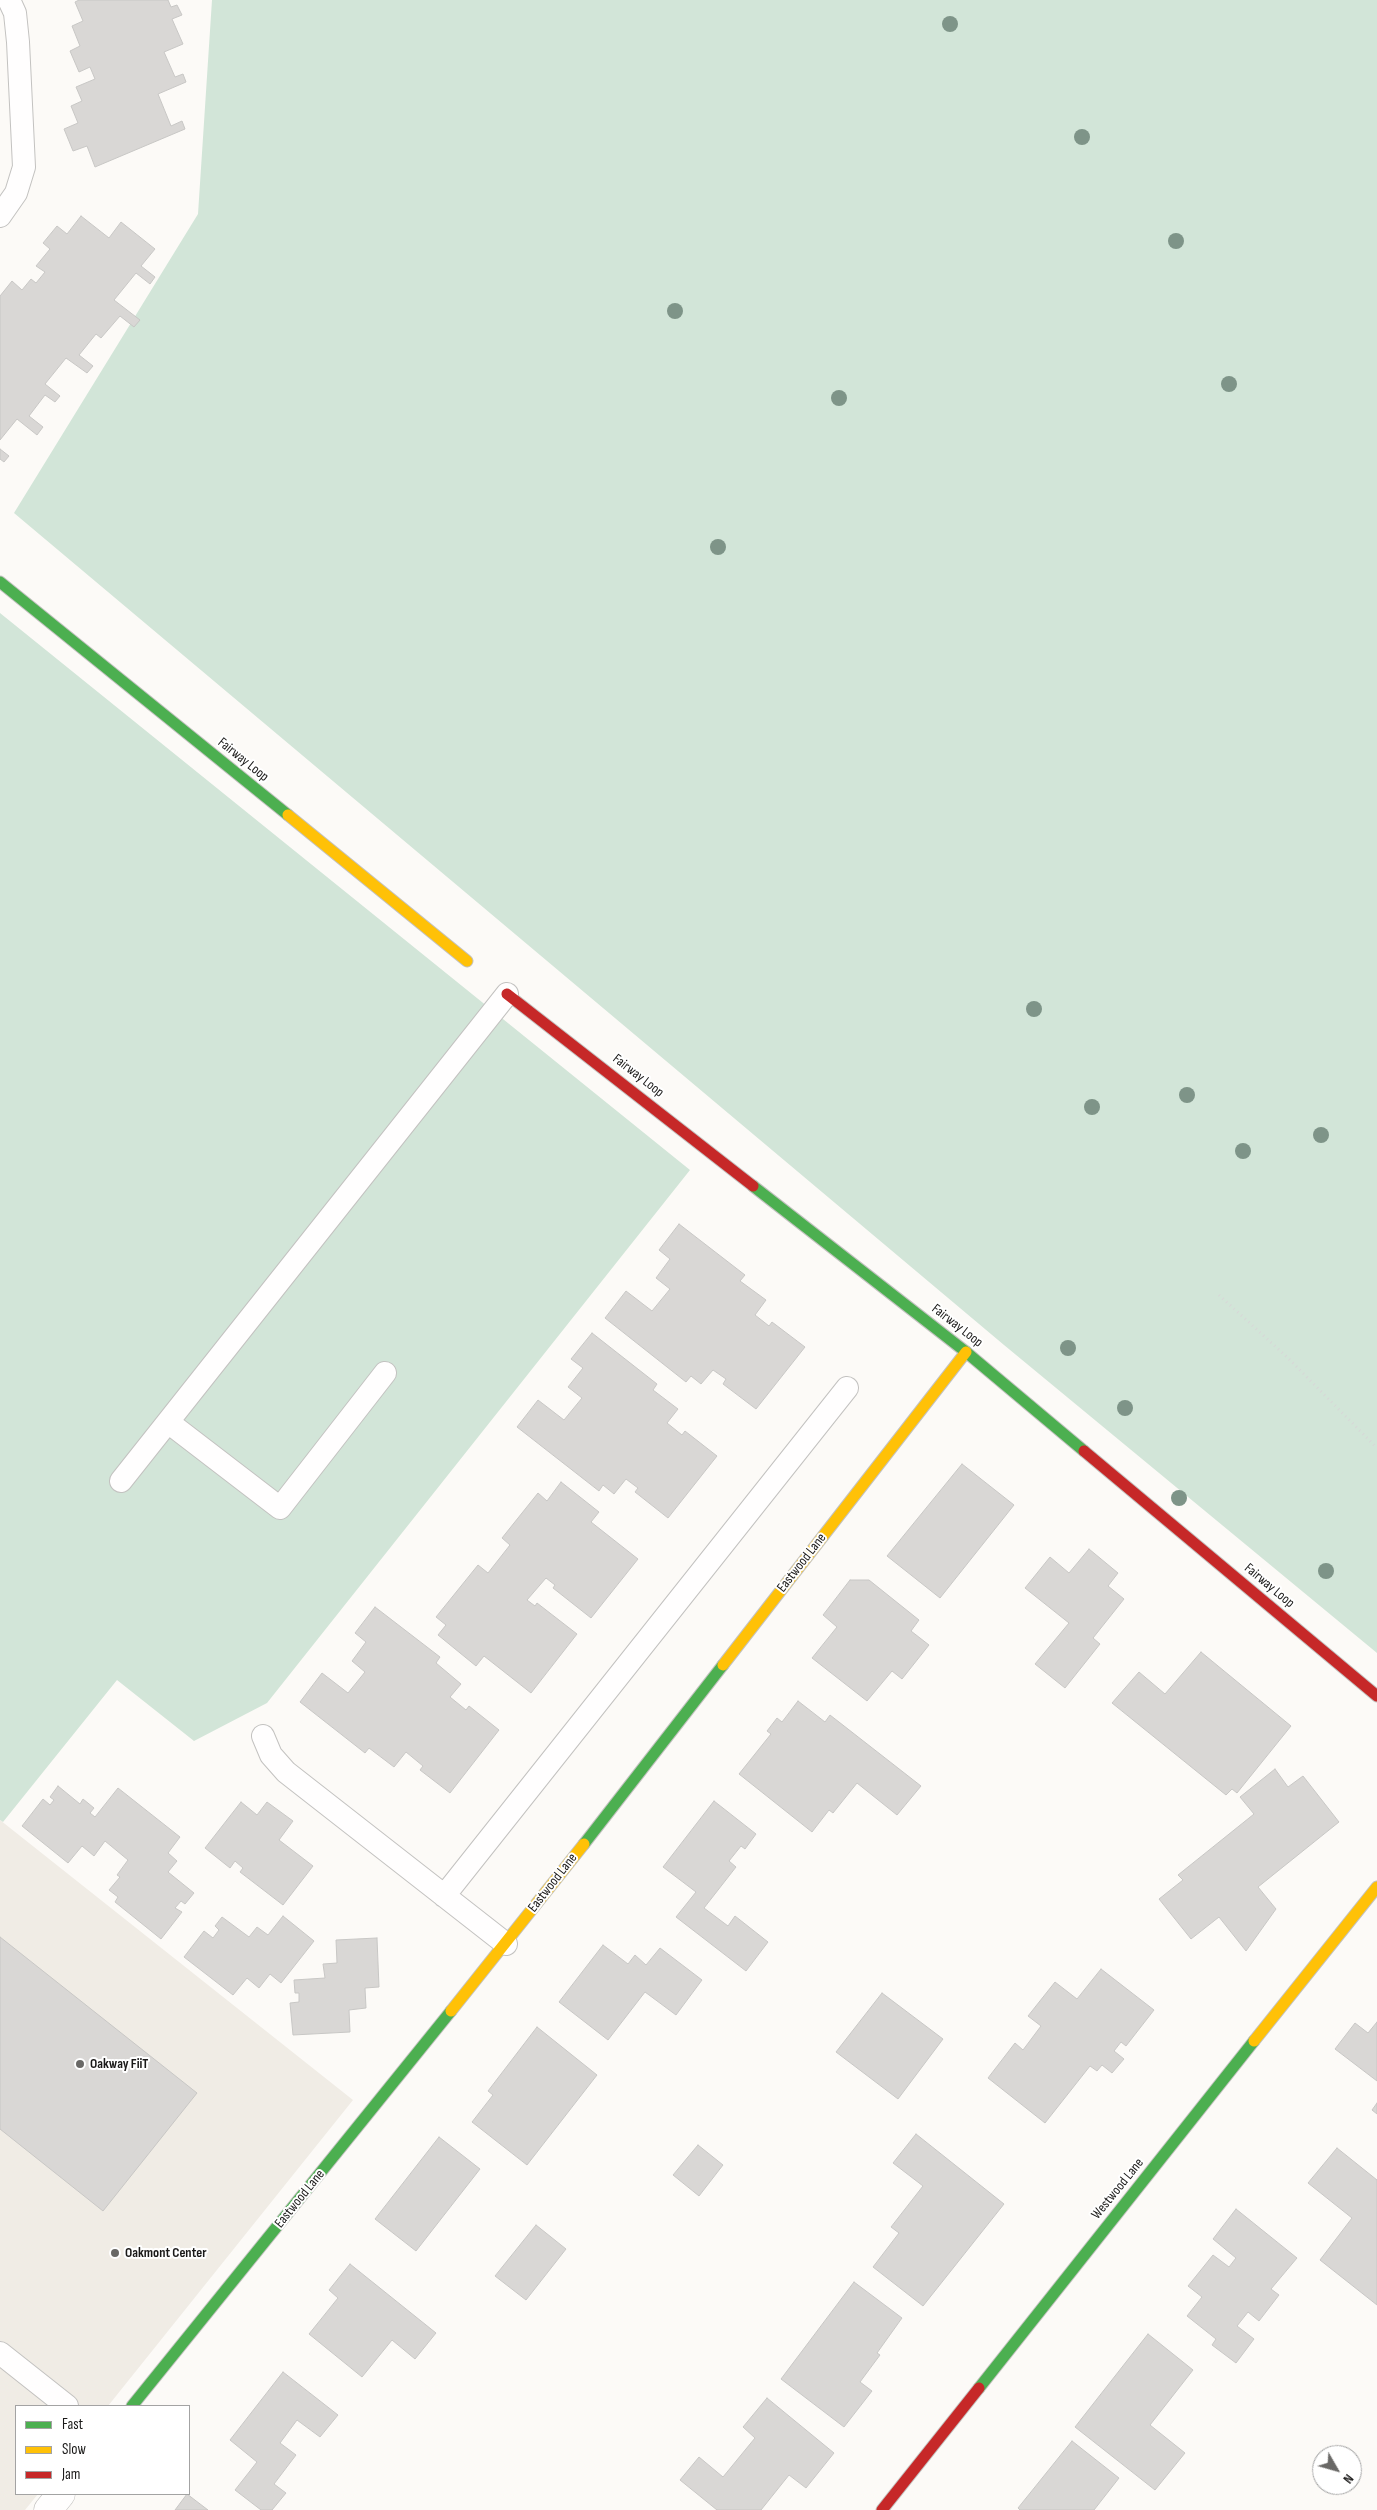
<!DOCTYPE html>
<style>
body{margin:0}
#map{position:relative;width:1377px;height:2510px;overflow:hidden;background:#fcfaf7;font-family:"Sofia Sans Condensed",sans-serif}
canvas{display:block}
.legend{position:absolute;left:15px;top:2405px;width:175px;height:90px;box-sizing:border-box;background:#fff;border:1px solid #a3a3a3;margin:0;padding:6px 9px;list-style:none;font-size:15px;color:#1a1918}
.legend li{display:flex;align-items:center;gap:10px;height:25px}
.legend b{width:25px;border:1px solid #a3a3a3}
.north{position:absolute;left:1312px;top:2445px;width:50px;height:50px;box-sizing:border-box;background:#fff;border:1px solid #a3a3a3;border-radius:50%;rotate:128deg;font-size:14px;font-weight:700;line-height:20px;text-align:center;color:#1a1918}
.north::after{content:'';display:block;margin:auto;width:18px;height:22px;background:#696866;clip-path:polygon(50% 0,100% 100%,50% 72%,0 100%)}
</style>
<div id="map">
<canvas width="1377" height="2510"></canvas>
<ul class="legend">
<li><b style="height:6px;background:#4caf50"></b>Fast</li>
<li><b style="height:6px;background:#ffc107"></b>Slow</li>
<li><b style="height:6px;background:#c62828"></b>Jam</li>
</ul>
<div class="north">N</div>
</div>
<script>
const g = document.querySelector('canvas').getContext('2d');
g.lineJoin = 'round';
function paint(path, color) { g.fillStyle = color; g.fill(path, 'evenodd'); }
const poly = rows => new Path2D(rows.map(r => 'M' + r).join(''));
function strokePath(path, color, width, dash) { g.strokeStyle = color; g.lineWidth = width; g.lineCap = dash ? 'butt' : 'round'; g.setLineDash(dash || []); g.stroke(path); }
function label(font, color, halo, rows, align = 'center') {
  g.font = font + ' "Sofia Sans Condensed",sans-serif'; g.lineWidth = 4; g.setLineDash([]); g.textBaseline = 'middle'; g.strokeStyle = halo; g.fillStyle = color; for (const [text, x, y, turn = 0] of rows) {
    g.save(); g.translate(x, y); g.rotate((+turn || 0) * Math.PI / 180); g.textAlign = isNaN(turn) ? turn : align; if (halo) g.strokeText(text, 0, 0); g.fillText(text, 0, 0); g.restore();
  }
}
paint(poly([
 [0,1820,353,2100,108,2406,16,2406,16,2494,38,2494,25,2510,0,2510]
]), '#f0ece5');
paint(poly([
 [212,0,1377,0,1377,1653,1004,1345,14,513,198,214],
 [0,613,690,1170,267,1703,194,1741,117,1680,3,1822,0,1820]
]), '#d2e5d8');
const building = poly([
 [79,0,168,0,171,7,177,5,182,15,172,19,183,44,164,52,175,77,183,74,186,82,158,94,171,126,182,121,185,129,95,167,87,146,73,151,64,129,78,123,71,106,82,101,76,87,95,79,90,67,79,72,70,51,80,46,72,26,83,21,75,2,79,0],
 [81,216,109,238,121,222,155,249,141,266,155,277,150,284,136,273,114,300,140,320,134,327,120,316,101,338,96,334,79,355,93,366,87,373,66,358,45,384,60,396,55,402,45,395,29,416,43,427,37,435,17,419,0,440,0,296,12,281,22,290,31,279,36,283,45,272,36,266,50,249,43,243,57,226,67,234,81,216],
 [0,449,9,456,4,462,0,459,0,449],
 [679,1224,745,1275,740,1281,766,1300,755,1315,769,1326,772,1322,805,1347,756,1409,723,1384,726,1379,713,1370,701,1384,691,1376,686,1382,605,1318,626,1291,652,1311,670,1289,656,1278,670,1259,659,1250,679,1224],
 [592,1333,657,1384,653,1390,678,1409,667,1423,682,1435,685,1431,717,1456,668,1518,635,1492,638,1488,626,1479,614,1494,603,1485,599,1491,517,1427,538,1400,564,1420,582,1398,568,1387,583,1368,571,1359,592,1333],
 [962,1464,1014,1505,940,1598,887,1556,962,1464],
 [561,1482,599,1512,591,1522,638,1559,591,1618,553,1588,555,1585,546,1578,527,1600,535,1606,537,1603,577,1634,531,1693,484,1656,476,1666,438,1635,446,1625,436,1617,478,1565,488,1573,510,1545,502,1538,538,1493,547,1501,561,1482],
 [1089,1549,1118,1573,1108,1586,1124,1599,1093,1638,1100,1644,1065,1688,1035,1664,1069,1623,1025,1588,1050,1557,1069,1573,1089,1549],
 [850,1580,869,1580,919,1620,911,1631,929,1645,902,1679,892,1671,867,1701,812,1658,837,1627,823,1615,850,1580],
 [375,1607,440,1657,436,1663,461,1684,450,1697,466,1710,469,1706,499,1730,450,1793,420,1770,423,1766,406,1752,394,1767,369,1748,365,1753,300,1702,322,1673,348,1693,365,1672,352,1661,366,1642,355,1633,375,1607],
 [1201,1652,1291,1726,1237,1793,1232,1789,1226,1795,1112,1703,1139,1672,1165,1694,1201,1652],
 [798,1701,825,1722,830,1715,921,1786,897,1815,857,1783,833,1813,829,1810,812,1832,739,1774,771,1734,767,1731,777,1718,782,1722,798,1701],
 [1275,1769,1288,1787,1303,1776,1339,1822,1258,1887,1276,1909,1246,1951,1219,1917,1191,1939,1159,1899,1183,1880,1178,1875,1254,1814,1240,1797,1275,1769],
 [58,1786,80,1804,83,1799,94,1808,90,1813,95,1817,118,1788,180,1837,168,1853,177,1861,168,1872,194,1893,185,1904,181,1901,175,1908,182,1912,161,1939,115,1902,118,1897,109,1890,120,1877,117,1875,128,1860,105,1841,94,1856,82,1846,68,1863,22,1826,43,1799,50,1805,54,1800,50,1797,58,1786],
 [714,1801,756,1834,745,1849,741,1846,729,1861,736,1867,704,1908,728,1926,735,1916,768,1942,746,1971,676,1917,696,1892,663,1867,714,1801],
 [241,1802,257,1815,267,1802,293,1821,279,1840,313,1866,283,1905,240,1872,243,1868,235,1861,230,1868,205,1848,241,1802],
 [283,1916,314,1941,281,1983,270,1974,259,1988,247,1978,233,1995,184,1957,204,1931,213,1938,219,1930,215,1926,222,1917,249,1937,257,1927,268,1935,283,1916],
 [0,1937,197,2093,103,2211,0,2129,0,1937],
 [377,1938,379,1987,365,1988,366,2008,349,2010,350,2032,293,2035,290,2003,299,2002,299,1993,295,1993,294,1980,325,1978,323,1964,337,1963,336,1940,377,1938],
 [603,1945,628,1964,635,1955,646,1965,660,1948,702,1980,676,2015,645,1992,608,2040,559,2002,603,1945],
 [1101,1969,1154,2010,1126,2046,1121,2042,1114,2051,1124,2059,1112,2073,1102,2065,1097,2071,1090,2066,1045,2123,988,2078,1015,2043,1023,2050,1041,2026,1028,2016,1055,1982,1077,1999,1101,1969],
 [882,1993,943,2039,898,2099,836,2052,882,1993],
 [1377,2022,1377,2081,1335,2049,1355,2023,1368,2033,1377,2022],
 [537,2027,597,2075,527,2165,472,2122,493,2095,488,2091,537,2027],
 [1377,2103,1377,2114,1372,2110,1377,2103],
 [916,2134,1004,2204,923,2306,873,2267,899,2233,891,2227,923,2186,893,2163,916,2134],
 [439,2137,480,2169,416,2251,375,2219,439,2137],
 [698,2145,723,2165,699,2196,673,2175,698,2145],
 [1337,2148,1377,2180,1377,2305,1320,2260,1352,2218,1308,2183,1337,2148],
 [1236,2209,1297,2258,1271,2289,1279,2295,1259,2321,1248,2312,1237,2326,1254,2339,1236,2363,1212,2345,1216,2339,1187,2316,1202,2297,1188,2286,1213,2255,1229,2267,1236,2258,1213,2239,1236,2209],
 [536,2225,566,2249,526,2300,495,2276,536,2225],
 [350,2264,436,2333,415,2359,392,2340,362,2377,309,2334,338,2298,329,2290,350,2264],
 [854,2282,902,2318,877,2353,880,2355,860,2382,872,2391,844,2427,781,2379,854,2282],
 [1148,2334,1193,2370,1150,2425,1185,2453,1155,2490,1075,2427,1148,2334],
 [283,2372,338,2415,320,2437,297,2420,280,2443,296,2455,274,2484,286,2493,272,2510,261,2510,235,2490,257,2462,230,2440,283,2372],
 [767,2398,834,2453,806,2488,789,2475,761,2510,717,2510,680,2480,699,2457,723,2477,755,2438,743,2427,767,2398],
 [1072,2441,1119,2478,1094,2510,1020,2510,1018,2508,1072,2441],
 [187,2494,208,2510,175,2510,187,2494]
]);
paint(building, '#d9d7d5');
strokePath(building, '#c8c7c5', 1);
const lane = poly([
 [0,216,16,193,24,167,18,42,15,13,9,0],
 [168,1422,280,1508,385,1373],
 [121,1481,507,994],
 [263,1736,271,1755,286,1772,506,1944],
 [444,1896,847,1388],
 [0,2353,67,2406]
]);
const street = poly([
 [48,2510,61,2494]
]);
const fast = poly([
 [0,582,288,815],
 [753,1186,966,1352,1084,1451],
 [584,1844,723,1665],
 [979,2388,1254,2041],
 [132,2406,451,2011]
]);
const slow = poly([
 [288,815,467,961],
 [723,1665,966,1352],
 [451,2011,584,1844],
 [1254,2041,1377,1887]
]);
const jam = poly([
 [507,994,753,1186],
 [1084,1451,1377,1696],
 [882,2510,979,2388]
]);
strokePath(lane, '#c3c2c0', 24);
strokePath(street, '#c3c2c0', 29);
strokePath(fast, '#c3c2c0', 13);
strokePath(slow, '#c3c2c0', 13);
strokePath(jam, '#c3c2c0', 13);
strokePath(poly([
 [1219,1295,1288,1358,1377,1448]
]), '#d7d7d7', 3, [1, 4]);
strokePath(lane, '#fffefe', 22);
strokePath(street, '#fffefe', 28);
strokePath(fast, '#4caf50', 11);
strokePath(slow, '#ffc107', 11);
strokePath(jam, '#c62828', 11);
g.fillStyle = '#7e9488';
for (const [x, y] of [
 [950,24],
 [1082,137],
 [1176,241],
 [675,311],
 [1229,384],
 [839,398],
 [718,547],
 [1034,1009],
 [1187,1095],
 [1092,1107],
 [1321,1135],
 [1243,1151],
 [1068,1348],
 [1125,1408],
 [1179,1498],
 [1326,1571]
]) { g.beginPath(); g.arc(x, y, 8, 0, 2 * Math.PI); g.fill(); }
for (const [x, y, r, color] of [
 [80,2064,5,"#696866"],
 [115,2253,5,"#696866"]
]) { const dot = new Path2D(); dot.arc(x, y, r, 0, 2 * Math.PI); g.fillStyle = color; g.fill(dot); strokePath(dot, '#fff', 2); }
label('14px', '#1a1918', '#fff', [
 ["Fairway Loop",243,760,39],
 ["Fairway Loop",638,1076,38],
 ["Fairway Loop",957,1326,38],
 ["Eastwood Lane",802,1563,-52],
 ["Fairway Loop",1269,1586,40],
 ["Eastwood Lane",553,1883,-52],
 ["Westwood Lane",1118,2189,-51],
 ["Eastwood Lane",300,2199,-51]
]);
label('bold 14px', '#1a1918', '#fff', [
 ["Oakway FiiT",90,2064],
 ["Oakmont Center",125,2253]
], 'left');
</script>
